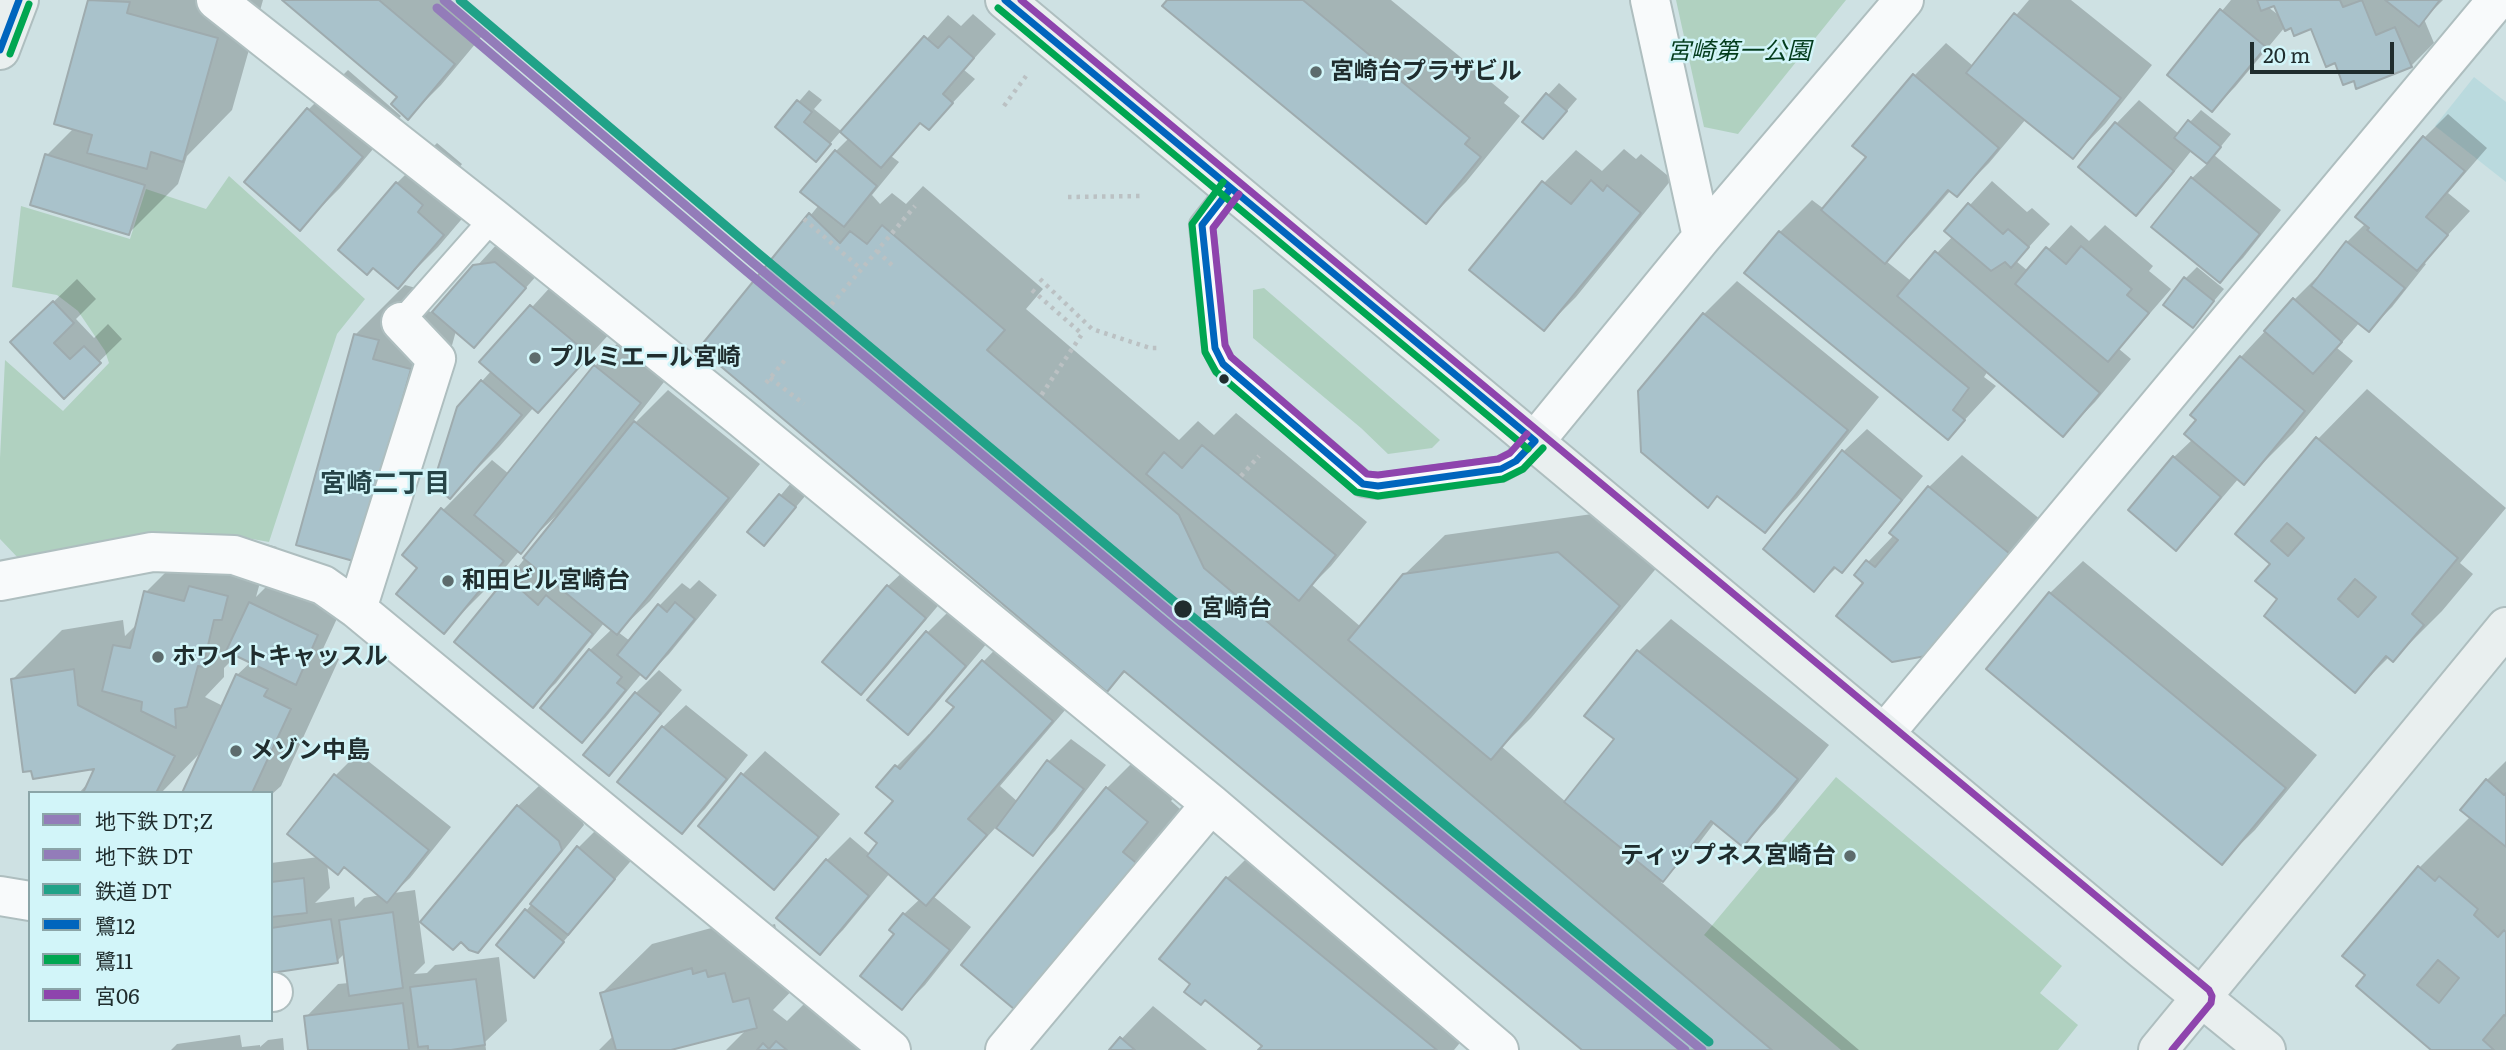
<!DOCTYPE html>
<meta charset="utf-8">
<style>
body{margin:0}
#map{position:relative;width:2506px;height:1050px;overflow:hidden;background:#cee1e3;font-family:Literata,"Noto Sans JP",serif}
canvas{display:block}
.legend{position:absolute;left:28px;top:791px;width:245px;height:231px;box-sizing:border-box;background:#d2f5f9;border:2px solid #8ba5a8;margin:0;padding:9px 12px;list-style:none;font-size:21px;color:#202d2e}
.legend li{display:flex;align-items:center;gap:14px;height:35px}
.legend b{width:35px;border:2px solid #8ba5a8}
.scale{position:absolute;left:2250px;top:42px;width:144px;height:32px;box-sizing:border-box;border:4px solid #202d2e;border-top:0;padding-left:9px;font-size:21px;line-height:24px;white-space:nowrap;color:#202d2e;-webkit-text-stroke:5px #d2f5f9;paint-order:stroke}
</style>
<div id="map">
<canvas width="2506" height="1050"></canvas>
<ul class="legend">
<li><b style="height:9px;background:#937cb9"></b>地下鉄 DT;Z</li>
<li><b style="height:9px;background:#937cb9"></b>地下鉄 DT</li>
<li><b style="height:9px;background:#20a288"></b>鉄道 DT</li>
<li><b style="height:9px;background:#0065bd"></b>鷺12</li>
<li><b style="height:9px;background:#00a651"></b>鷺11</li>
<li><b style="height:9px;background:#8e44ad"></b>宮06</li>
</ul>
<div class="scale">20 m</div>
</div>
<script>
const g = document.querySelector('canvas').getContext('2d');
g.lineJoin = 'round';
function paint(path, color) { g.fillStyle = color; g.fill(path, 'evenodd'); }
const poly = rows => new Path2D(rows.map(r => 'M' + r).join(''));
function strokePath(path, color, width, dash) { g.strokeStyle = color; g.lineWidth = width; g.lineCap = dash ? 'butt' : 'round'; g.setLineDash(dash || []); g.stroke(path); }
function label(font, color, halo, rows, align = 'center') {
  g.font = font + ' Literata,"Noto Sans JP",serif'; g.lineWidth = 5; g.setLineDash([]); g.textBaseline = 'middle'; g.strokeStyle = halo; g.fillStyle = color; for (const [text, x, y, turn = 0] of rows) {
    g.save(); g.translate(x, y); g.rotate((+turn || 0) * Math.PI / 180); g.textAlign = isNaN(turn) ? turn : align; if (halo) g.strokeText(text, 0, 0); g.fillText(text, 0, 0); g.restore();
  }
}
paint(poly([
 [2474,77,2506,102,2506,182,2435,126]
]), '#badade');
paint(poly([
 [1676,0,1846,0,1738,134,1704,127],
 [229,176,365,299,337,334,269,542,230,535,152,533,20,560,0,539,0,458,5,360,63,411,109,363,105,351,78,311,57,295,12,287,21,206,130,239,146,189,206,209],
 [1264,288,1440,440,1432,448,1388,454,1361,428,1253,338,1253,290],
 [1836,777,2062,966,2040,993,2078,1025,2058,1050,1841,1050,1704,935]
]), '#b0d1c0');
paint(poly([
 [89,0,263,0,232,110,187,156,178,184,129,233,47,155,74,128,56,122],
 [285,0,450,0,486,31,441,85,408,118,400,96],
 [1169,0,1391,0,1509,97,1504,103,1520,116,1466,182,1426,222],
 [2029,0,2071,0,2152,65,2105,124,2073,157,2026,119,1989,163,1957,195,1951,190,1917,229,1886,261,1911,281,1953,236,1947,230,1992,181,2027,212,2032,208,2050,224,2016,261,2028,271,2071,225,2089,241,2105,225,2153,266,2149,271,2171,289,2119,349,2131,359,2095,402,2063,435,1988,371,1984,377,1996,386,1948,438,1780,232,1812,200,1824,209,1868,157,1914,76,1946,43,1973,66],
 [2231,0,2443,0,2424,19,2434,43,2411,66,2355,79,2336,61,2312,27,2285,27,2235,87,2212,110,2169,75],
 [2275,3,2281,17,2268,7],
 [973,14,996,34,964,70,975,79,929,128,922,122,891,156,899,162,872,195,880,204,892,193,906,204,923,186,1043,289,1026,309,1179,440,1198,421,1214,435,1236,413,1367,522,1331,566,1312,585,1361,627,1404,575,1445,535,1599,513,1659,565,1531,718,1502,747,1566,802,1617,739,1638,652,1671,619,1829,745,1775,812,1743,845,1715,822,1696,847,1661,882,1859,1050,1585,1050,1126,671,1107,690,702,347,819,205,836,151,849,138,843,132,948,15,961,26],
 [348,70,401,116,340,188,300,228,308,110],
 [1559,83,1577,99,1554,126,1548,95],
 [809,90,822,100,814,109,841,131,816,160,777,127],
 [2139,100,2179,134,2201,110,2231,134,2214,155,2281,210,2243,258,2220,281,2192,178,2208,163,2192,150,2159,191,2136,213,2080,166,2117,123],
 [2448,114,2487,148,2448,193,2470,211,2423,262,2426,264,2392,307,2369,330,2360,322,2337,348,2353,361,2293,433,2244,482,2239,478,2199,525,2176,548,2174,457,2193,439,2241,357,2294,300,2317,277,2318,278,2347,242,2366,223,2358,216,2425,137],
 [437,143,462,164,457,171,483,194,438,247,398,287,397,183],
 [1624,149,1636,159,1641,154,1672,179,1576,297,1544,329,1544,183,1576,150,1602,171],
 [498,243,547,264,474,346,456,331,406,510,355,335,405,285,427,291,422,309,434,313],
 [2197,267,2224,289,2193,326,2186,278],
 [77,279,96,299,76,319,94,338,108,324,122,339,64,396,35,320],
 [1737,281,1879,397,1797,498,1765,530,1719,495,1708,506,1640,392,1704,314],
 [554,283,612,331,561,387,538,410,534,407,499,447,450,496,458,408,492,370,482,362],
 [635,326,679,363,630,425,632,426,668,390,760,464,650,601,618,632,630,641,659,606,682,583,690,589,699,580,717,595,669,654,646,677,642,673,605,718,582,741,590,650,612,629,604,623,556,683,533,705,456,642,559,517,557,515,520,550,493,582,444,631,420,567,443,510,492,460,509,474,595,366],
 [2367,389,2506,508,2460,563,2473,574,2442,611,2393,660,2389,657,2355,691,2280,599,2272,563,2237,534,2318,439],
 [1867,429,1923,476,1864,548,1842,571,1837,567,1814,590,1765,549,1844,451],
 [1962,455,2041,520,1958,621,1866,582,1868,562,1894,535,1929,487],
 [791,483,806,495,775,532,750,532],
 [240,537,277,547,271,568,261,579,256,597,273,580,340,612,322,651,339,659,281,786,271,795,271,793,183,793,202,751,161,793,79,793,88,783,97,767,12,680,62,630,123,620,125,636,139,622,146,592,195,543],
 [237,655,251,662,237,675,223,706,205,697,224,677,224,668],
 [2083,561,2317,755,2255,830,2222,862,2050,593],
 [911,564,947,595,884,670,861,693,888,586],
 [950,610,988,642,931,710,908,733,927,633],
 [1016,628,1084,688,1000,786,1018,802,1048,762,1071,739,1106,765,1055,831,1033,854,997,826,933,896,971,927,925,985,902,1008,897,934,904,914,920,899,890,873,843,930,820,953,827,860,850,837,870,854,880,843,895,801,897,766,929,734,931,736,956,707,949,701,984,661],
 [659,670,682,690,631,751,608,774,585,755,636,693],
 [686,705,748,755,705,809,682,832,663,727],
 [1156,739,1196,771,1171,801,1188,816,1069,962,1107,788],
 [765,751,840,814,797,865,774,888,700,825,743,774],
 [358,753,451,827,410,878,394,893,415,890,425,963,414,974,427,973,435,965,499,957,507,1021,485,1042,486,1050,310,1050,306,1017,338,984,349,983,346,952,337,961,271,971,271,863,319,857,336,775],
 [327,863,344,866,381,895,364,898,355,907,354,897,315,903,330,888],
 [2506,761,2506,1050,2434,1050,2367,975,2419,868,2471,816,2487,780],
 [541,784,581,818,584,825,501,927,478,951,518,806],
 [601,825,636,855,573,928,574,929,545,964,498,945,578,848],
 [1267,838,1483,1015,1454,1050,1261,1050,1264,1046,1193,984,1227,878],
 [741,920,757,929,775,924,782,954,806,976,773,1010,787,1021,813,995,895,1050,726,1050,748,1028,664,1050,599,1050,614,1035,602,993,652,944],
 [1153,1006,1207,1050,1111,1050],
 [240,1035,242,1047,260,1045,260,1047,268,1040,283,1038,284,1050,171,1050,177,1044]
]), '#0003');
const building = poly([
 [88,0,130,2,127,13,218,38,183,162,151,152,147,169,87,153,92,135,54,124,88,0],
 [282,0,379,0,455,64,408,120,391,104,397,97,282,0],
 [1167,0,1303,0,1470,138,1465,144,1481,157,1426,224,1162,6,1167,0],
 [2257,0,2340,0,2343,7,2362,0,2376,35,2395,27,2412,67,2356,89,2354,81,2343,85,2335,63,2326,67,2311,29,2294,36,2291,28,2285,31,2274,6,2261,11,2257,0],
 [2385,0,2440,0,2419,27,2385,0],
 [2220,9,2266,47,2212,112,2167,75,2220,9],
 [2014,13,2121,98,2073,159,1966,73,2014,13],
 [924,36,938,48,949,36,974,58,943,94,953,103,929,130,920,123,881,168,840,132,924,36],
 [1913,74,1999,148,1957,197,1948,190,1885,264,1821,210,1866,157,1852,146,1913,74],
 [1546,93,1567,111,1543,139,1522,122,1546,93],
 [797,100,812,112,804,122,831,144,816,162,775,127,797,100],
 [307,108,363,157,300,231,244,182,307,108],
 [2188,120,2221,147,2207,164,2174,138,2188,120],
 [2115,122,2174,171,2136,216,2078,167,2115,122],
 [2423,136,2465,171,2426,217,2448,235,2417,271,2367,230,2369,228,2355,217,2423,136],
 [835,150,877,186,844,227,800,192,835,150],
 [45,154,145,185,129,235,30,205,45,154],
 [2191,177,2260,234,2220,283,2151,227,2191,177],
 [1591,180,1603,191,1607,185,1641,213,1544,331,1469,270,1542,181,1571,204,1591,180],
 [396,182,423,205,418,212,444,235,398,289,373,268,367,275,338,250,396,182],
 [1968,203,2003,234,2008,229,2029,247,2011,268,2005,262,1991,271,1944,231,1968,203],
 [809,213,840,243,850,231,867,244,882,225,1005,330,987,350,1179,515,1204,568,1772,1050,1582,1050,1124,671,1107,692,699,348,809,213],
 [1779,231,1969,388,1953,410,1965,420,1948,440,1744,273,1779,231],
 [2346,241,2405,288,2369,332,2311,286,2346,241],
 [2081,246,2132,289,2127,295,2149,313,2108,362,2015,284,2046,247,2066,264,2081,246],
 [1935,251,2100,393,2063,437,1897,296,1935,251],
 [495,262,526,288,474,348,432,312,473,265,495,262],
 [2184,277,2214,301,2193,328,2163,305,2184,277],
 [2293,298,2342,342,2313,374,2264,331,2293,298],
 [53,301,74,323,54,343,70,359,84,346,101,363,64,399,10,342,53,301],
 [530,305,590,355,538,413,479,362,530,305],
 [1703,313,1848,430,1765,533,1717,496,1708,508,1641,452,1638,391,1703,313],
 [354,334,379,340,373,359,411,369,357,562,296,545,354,334],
 [2240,356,2305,411,2244,485,2184,434,2196,420,2190,415,2240,356],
 [594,365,641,403,521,554,474,515,594,365],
 [481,380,522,415,450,499,433,484,457,407,481,380],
 [634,421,729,498,617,635,523,558,634,421],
 [2316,437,2458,558,2412,614,2424,625,2393,662,2386,656,2355,693,2264,616,2277,599,2255,581,2270,564,2235,534,2316,437],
 [2287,523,2304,538,2288,556,2271,541,2287,523],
 [2355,579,2376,597,2358,617,2338,599,2355,579],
 [1202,445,1336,555,1299,601,1146,474,1164,452,1182,468,1202,445],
 [1842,450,1902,500,1842,573,1834,567,1814,592,1763,549,1842,450],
 [2173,456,2221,497,2176,551,2128,510,2173,456],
 [1928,486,2010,554,1926,656,1892,662,1836,616,1863,583,1854,575,1866,560,1875,567,1898,540,1889,533,1928,486],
 [779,494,796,507,764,546,747,532,779,494],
 [441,508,504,561,444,634,396,594,417,568,402,555,441,508],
 [1558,552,1620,606,1491,760,1348,640,1403,574,1558,552],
 [516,566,527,575,518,587,538,605,546,595,593,634,533,708,454,642,516,566],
 [887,585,926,618,861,695,822,662,887,585],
 [189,586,228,596,222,620,214,620,203,667,198,666,187,707,175,709,176,728,141,711,142,702,102,691,113,645,130,648,144,591,184,601,189,586],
 [2049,592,2286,788,2222,865,1986,669,2049,592],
 [249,602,318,635,296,685,226,651,249,602],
 [675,602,695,619,646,679,617,655,658,604,667,612,675,602],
 [926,631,966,666,908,735,867,700,926,631],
 [589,649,622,677,617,683,626,690,582,743,540,708,589,649],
 [1637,650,1798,779,1743,847,1711,821,1663,882,1564,802,1614,739,1584,716,1637,650],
 [982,660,1053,721,968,819,987,835,926,906,867,856,877,843,865,833,893,801,876,787,895,765,900,769,954,707,946,701,982,660],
 [74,669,78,705,175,756,156,793,83,793,94,769,33,779,31,771,23,772,11,679,74,669],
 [236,674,268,689,264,696,291,709,252,793,182,793,236,674],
 [635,692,661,713,609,776,583,755,635,692],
 [662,726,727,779,682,834,617,782,662,726],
 [1047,760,1084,789,1033,856,996,828,1047,760],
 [741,773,819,837,774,890,698,826,741,773],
 [334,774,429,850,387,903,344,867,338,875,287,834,334,774],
 [2486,779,2504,795,2506,793,2506,847,2460,810,2486,779],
 [1106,787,1148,822,1123,852,1140,866,1020,1014,961,965,1106,787],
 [517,805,559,841,562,850,478,953,469,950,461,942,453,950,420,922,517,805],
 [577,846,615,879,568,935,530,904,577,846],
 [826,859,869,896,820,955,776,918,826,859],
 [2418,866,2435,881,2439,876,2478,909,2474,915,2498,937,2504,930,2506,932,2506,1016,2504,1015,2483,1040,2494,1050,2431,1050,2356,986,2365,975,2342,956,2418,866],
 [2438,960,2459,978,2439,1003,2417,985,2438,960],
 [1226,877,1437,1050,1258,1050,1262,1046,1205,1000,1201,1005,1184,992,1190,984,1159,959,1226,877],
 [304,878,307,913,271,917,271,882,304,878],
 [525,909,564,942,534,978,496,945,525,909],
 [393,912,403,988,349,996,339,920,393,912],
 [903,913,950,950,902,1010,860,976,894,934,889,930,903,913],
 [331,919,338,963,271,973,271,928,331,919],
 [692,968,693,974,706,970,708,977,725,973,733,1002,749,998,757,1028,671,1050,616,1050,600,993,692,968],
 [476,979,485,1045,451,1050,428,1050,428,1046,418,1047,410,987,476,979],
 [403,1003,409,1050,308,1050,304,1016,403,1003],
 [1120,1037,1135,1050,1109,1050,1120,1037],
 [776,1041,787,1050,757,1050,763,1043,769,1049,776,1041]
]);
paint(building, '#a9c2cb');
strokePath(building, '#9eabae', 2);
const lane = poly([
 [1231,188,1202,225,1215,348,1223,364,1363,484,1378,486,1501,469,1516,461,1535,441],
 [401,322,493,218]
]);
const street = poly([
 [216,0,493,218,739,416,1211,804,1499,1050],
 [1650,0,1702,237],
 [1535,441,1702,237,1904,0],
 [0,581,152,552,234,555,323,585,357,609,891,1050],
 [357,609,436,359,401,322],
 [1885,733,2497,0],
 [0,896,30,901],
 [271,992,273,992],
 [1005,1050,1211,804]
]);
const secondary = poly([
 [1005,0,2143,950,2266,1050],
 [0,50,19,0],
 [2158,1050,2506,627]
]);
strokePath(lane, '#aebebf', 28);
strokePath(street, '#aebebf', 42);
strokePath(secondary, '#aebebf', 42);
strokePath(poly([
 [1004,106,1026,76],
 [1068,197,1143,196],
 [804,219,861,269],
 [877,251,895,268],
 [1040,279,1092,329,1150,348,1160,348],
 [1032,290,1082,334,1040,397],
 [826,311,915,206],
 [770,378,804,404],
 [766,383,785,360],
 [1241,476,1259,456]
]), '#bbc1c3', 4.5, [3.5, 5]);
strokePath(lane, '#f8fafb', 24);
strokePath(street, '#f8fafb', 38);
strokePath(secondary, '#e9efef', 38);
strokePath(poly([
 [1005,0,1535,441],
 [0,50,19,0],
 [1231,188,1202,225,1215,348,1223,364,1363,484,1378,486,1501,469,1516,461,1535,441]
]), '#0065bd', 7);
strokePath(poly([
 [998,8,1528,449],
 [10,54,29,4],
 [1223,182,1192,224,1205,352,1216,372,1356,492,1378,496,1503,479,1523,469,1543,448]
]), '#00a651', 7);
strokePath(poly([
 [1021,0,2209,990,2212,996,2211,1003,2172,1050],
 [1239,194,1213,228,1225,345,1231,357,1367,474,1378,475,1498,459,1510,453,1527,434]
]), '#8e44ad', 7);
strokePath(poly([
 [460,0,759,254,1189,614,1709,1042]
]), '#20a288', 9);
strokePath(poly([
 [444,0,752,262,1182,622,1702,1050]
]), '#937cb9', 9);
strokePath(poly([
 [437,8,745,270,1175,630,1685,1050]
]), '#937cb9', 9);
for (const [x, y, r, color] of [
 [1316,72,7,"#5d6c6d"],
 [535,358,7,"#5d6c6d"],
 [1224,379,6,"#202d2e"],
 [448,581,7,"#5d6c6d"],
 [1183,609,10,"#202d2e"],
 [158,657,7,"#5d6c6d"],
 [236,751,7,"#5d6c6d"],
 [1850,856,7,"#5d6c6d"]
]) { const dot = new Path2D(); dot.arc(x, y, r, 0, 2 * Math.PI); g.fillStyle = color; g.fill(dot); strokePath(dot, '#d2f5f9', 2.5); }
label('italic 24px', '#033c1c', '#d2f5f9', [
 ["宮崎第一公園",1739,52]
]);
label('bold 24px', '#202d2e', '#d2f5f9', [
 ["宮崎台プラザビル",1330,72],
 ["プルミエール宮崎",549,358],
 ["和田ビル宮崎台",462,581],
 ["ホワイトキャッスル",172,657],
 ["メゾン中島",250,751],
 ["ティップネス宮崎台",1836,856,"right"]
], 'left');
label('bold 24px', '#202d2e', '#d2f5f9', [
 ["宮崎台",1200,609]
], 'left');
label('bold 26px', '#264447', '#d2f5f9', [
 ["宮崎二丁目",385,484]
]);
</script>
